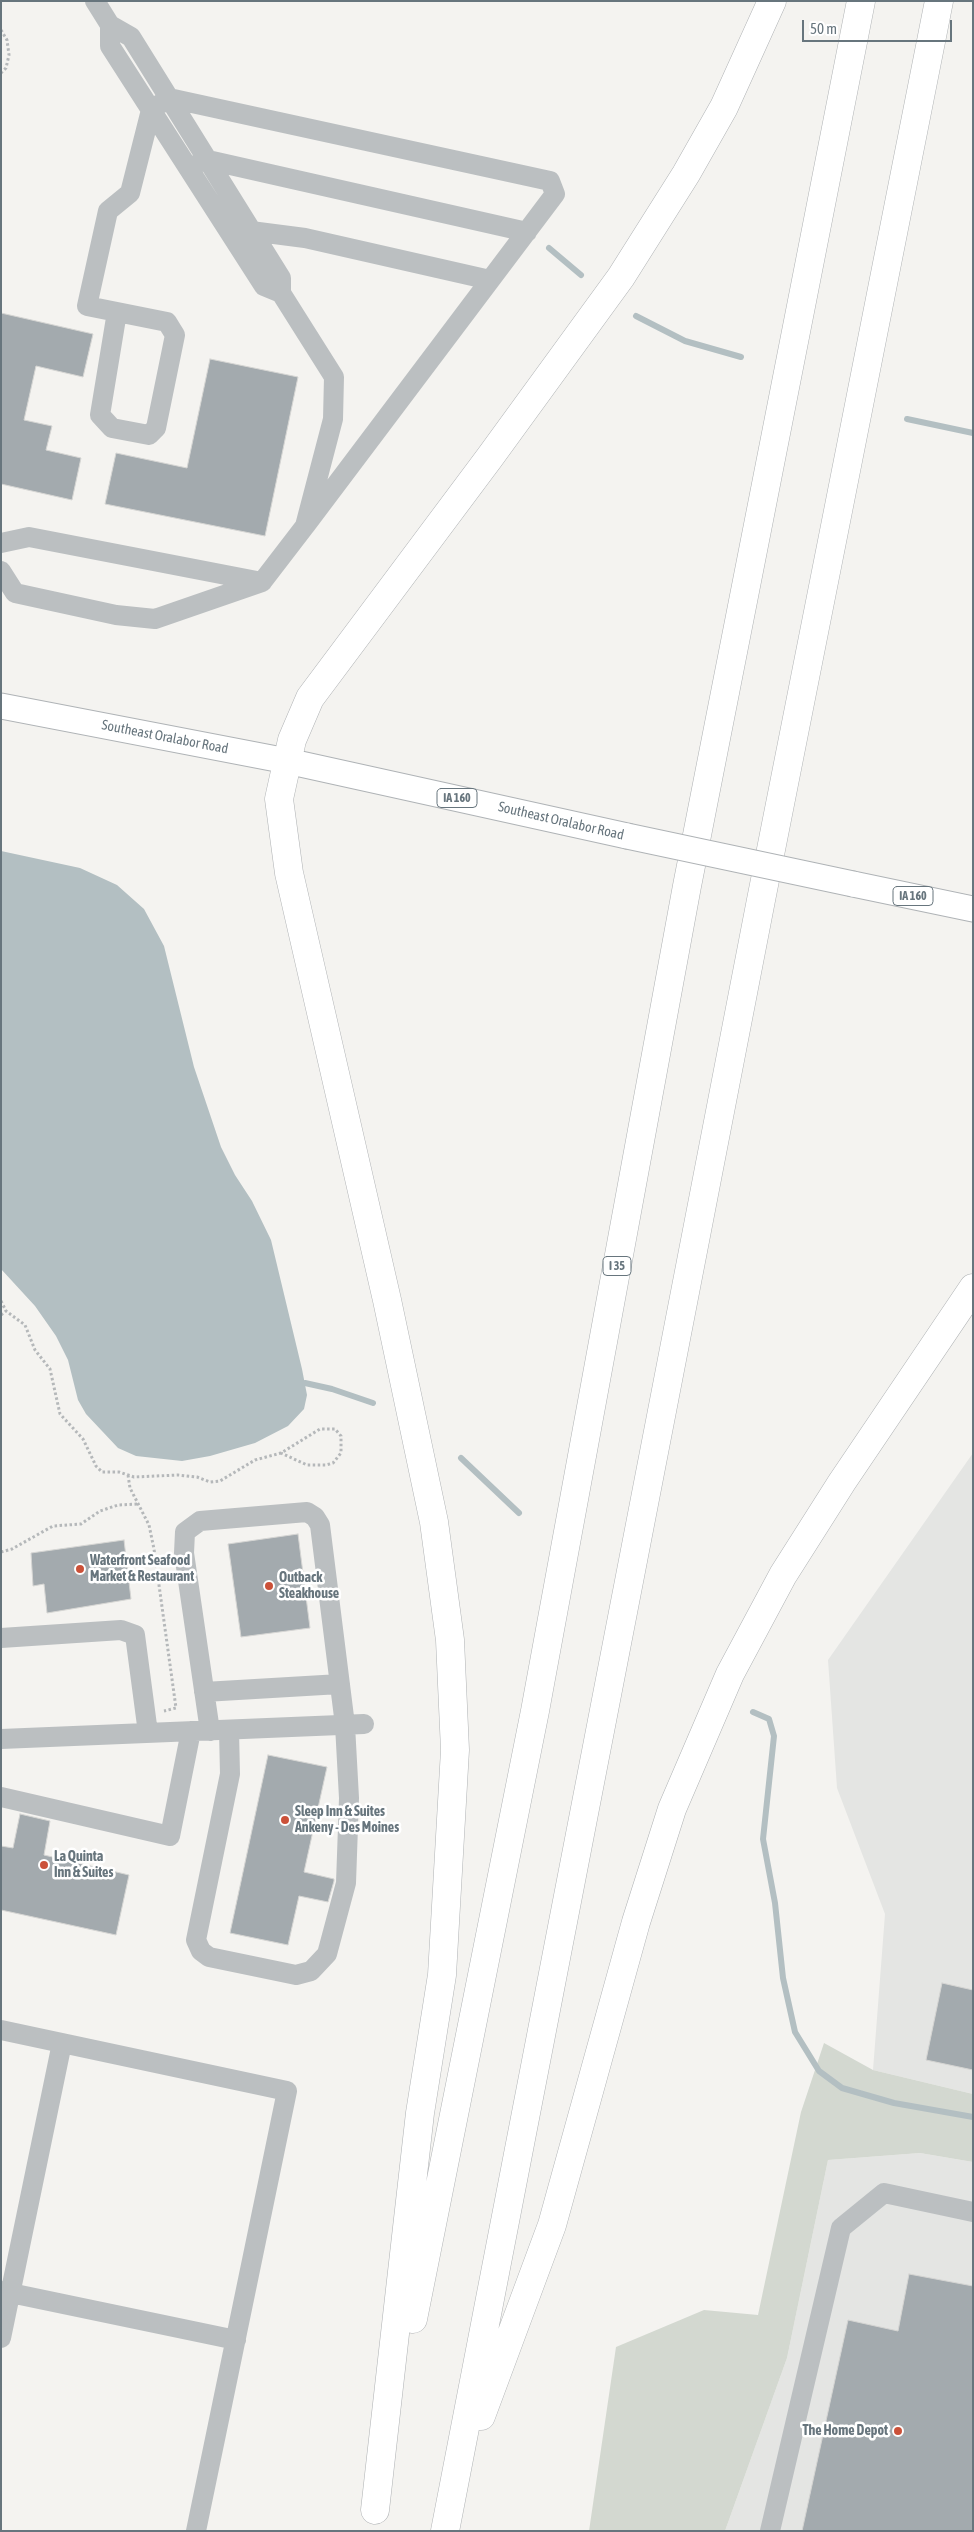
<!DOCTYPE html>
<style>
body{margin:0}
#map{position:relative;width:974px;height:2532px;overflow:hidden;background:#f4f3f0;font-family:"Asap Condensed",sans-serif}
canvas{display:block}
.frame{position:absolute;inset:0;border:2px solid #67757d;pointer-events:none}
.scale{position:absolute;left:802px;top:20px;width:150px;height:22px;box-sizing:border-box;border:2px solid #67757d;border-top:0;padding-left:6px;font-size:15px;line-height:18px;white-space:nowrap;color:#67757d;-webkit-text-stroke:4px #fff;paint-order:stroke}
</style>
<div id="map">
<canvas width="974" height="2532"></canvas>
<div class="frame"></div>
<div class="scale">50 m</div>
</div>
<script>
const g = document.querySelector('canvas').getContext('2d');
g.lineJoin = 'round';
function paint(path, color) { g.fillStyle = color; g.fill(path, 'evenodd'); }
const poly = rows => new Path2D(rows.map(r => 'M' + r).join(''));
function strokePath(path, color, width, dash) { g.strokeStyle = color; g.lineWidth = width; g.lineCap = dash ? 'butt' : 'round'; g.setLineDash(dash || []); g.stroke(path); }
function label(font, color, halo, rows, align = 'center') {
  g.font = font + ' "Asap Condensed",sans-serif'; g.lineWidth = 5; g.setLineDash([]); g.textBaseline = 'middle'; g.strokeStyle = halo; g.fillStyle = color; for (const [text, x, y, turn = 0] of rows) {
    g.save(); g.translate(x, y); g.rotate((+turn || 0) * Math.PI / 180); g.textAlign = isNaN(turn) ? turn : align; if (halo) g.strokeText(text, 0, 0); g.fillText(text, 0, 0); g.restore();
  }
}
paint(poly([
 [973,1453,973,2094,873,2070,885,1914,837,1788,828,1660],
 [920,2153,973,2162,973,2531,725,2531,787,2358,828,2160]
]), '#e4e5e3');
paint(poly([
 [824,2043,873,2070,973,2094,973,2162,920,2153,828,2160,787,2358,725,2531,589,2531,616,2347,704,2310,758,2315,801,2112]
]), '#d3d8d0');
paint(poly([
 [1,851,80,868,117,885,144,909,164,946,194,1067,221,1147,235,1175,252,1201,271,1240,302,1369,307,1395,304,1409,288,1426,255,1443,210,1456,182,1461,136,1456,118,1448,86,1414,78,1400,68,1360,56,1336,35,1306,1,1269]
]), '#b3bfc2');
strokePath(poly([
 [549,248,581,275],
 [636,316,685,341,741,357],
 [907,419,973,433],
 [305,1383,332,1389,373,1403],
 [461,1458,519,1513],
 [753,1712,769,1719,774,1736,763,1839,775,1903,783,1978,795,2032,819,2071,842,2088,894,2103,973,2117]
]), '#b3bfc2', 6);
const building = poly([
 [1,313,93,334,83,377,36,366,24,420,52,426,46,450,81,458,72,500,1,484,1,313],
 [210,359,298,377,265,536,105,504,116,453,187,468,210,359],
 [298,1534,310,1628,241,1637,228,1544,298,1534],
 [124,1540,131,1599,47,1613,44,1584,33,1586,31,1553,124,1540],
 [268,1755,327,1767,304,1872,334,1879,334,1881,328,1902,299,1896,288,1945,230,1933,268,1755],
 [20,1814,50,1821,44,1855,129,1875,116,1935,1,1910,1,1846,13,1848,20,1814],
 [942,1983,973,1990,973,2070,926,2060,942,1983],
 [909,2274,973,2286,973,2531,802,2531,848,2320,898,2331,909,2274]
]);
paint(building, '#a3aaae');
strokePath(building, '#d5d5d3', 1);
const major = poly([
 [1,706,287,761,627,836],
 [853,884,973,909]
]);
const highway = poly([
 [413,2319,535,1711,687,886,861,1],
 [481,2416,552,2225,636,1922,672,1809,730,1674,783,1575,842,1482,973,1288],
 [375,2510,420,2113,442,1975,455,1750,450,1640,434,1522,387,1300,289,873,279,799,292,740,310,698,490,457,621,277,686,174,724,107,772,1],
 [445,2531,761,900,939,1]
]);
strokePath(major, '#afb3b6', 27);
strokePath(highway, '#afb2b4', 29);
strokePath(poly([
 [1,30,7,40,9,55,6,68,1,73],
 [1,1301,6,1311,25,1325,35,1350,50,1369,60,1414,83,1439,96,1466,102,1472,119,1472,134,1477,178,1475,197,1477,210,1482,220,1481,255,1460,281,1453,320,1429,335,1429,341,1436,341,1453,333,1463,326,1465,307,1465,281,1453],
 [1,1315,6,1311],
 [128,1475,130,1488,149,1525,154,1549,176,1708,164,1711],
 [1,1552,12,1549,53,1526,81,1524,100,1511,118,1505,137,1504]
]), '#b5b8ba', 3, [2.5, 2.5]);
strokePath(poly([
 [95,1,110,25,131,37,281,278,281,293,264,286,110,46,110,25],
 [200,162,208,160,527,232],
 [243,230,305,238,490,280],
 [117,312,100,415,112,428,149,435,156,428,175,335,167,322,87,306,108,211,130,193,151,110,169,98,550,181,555,194,305,526],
 [1,543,29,537,262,582],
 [1,571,15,593,116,615,155,619,262,582,305,526,333,419,334,377,281,293],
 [1,1638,121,1630,135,1635,148,1733],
 [204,1692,340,1684],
 [210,1731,184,1553,185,1532,200,1521,307,1512,315,1517,320,1525,345,1725,349,1798,346,1883,327,1954,311,1971,296,1975,209,1957,201,1951,196,1940,230,1774,229,1730],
 [1,1739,364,1724],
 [1,1797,170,1836,191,1731],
 [1,2030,287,2091,196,2531],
 [1,2291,236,2340],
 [1,2338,62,2043],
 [770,2531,841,2228,884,2193,973,2212]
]), '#bbbfc1', 20);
strokePath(major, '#fff', 25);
strokePath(highway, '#fff', 28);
const majorBridge = poly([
 [627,836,853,884]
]);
strokePath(majorBridge, '#afb3b6', 27, []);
strokePath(majorBridge, '#fff', 25);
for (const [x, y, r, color] of [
 [80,1569,5,"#cb5139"],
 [269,1586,5,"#cb5139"],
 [285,1820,5,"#cb5139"],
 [44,1865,5,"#cb5139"],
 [898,2431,5,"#cb5139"]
]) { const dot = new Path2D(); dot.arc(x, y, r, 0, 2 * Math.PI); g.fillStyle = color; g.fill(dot); strokePath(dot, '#fff', 2); }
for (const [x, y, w] of [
 [457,798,40],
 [913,896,40],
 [617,1266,28]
]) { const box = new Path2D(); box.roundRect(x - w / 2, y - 9.5, w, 19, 4); g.fillStyle = '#fff'; g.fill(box); strokePath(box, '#67757d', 1); }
label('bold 12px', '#67757d', null, [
 ["IA 160",457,798],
 ["IA 160",913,896],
 ["I 35",617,1266]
]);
label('14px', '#67757d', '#fff', [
 ["Southeast Oralabor Road",165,737,11],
 ["Southeast Oralabor Road",561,821,13]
]);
label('bold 14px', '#67757d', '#fff', [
 ["Waterfront Seafood",90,1561],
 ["Market & Restaurant",90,1577],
 ["Outback",279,1578],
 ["Steakhouse",279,1594],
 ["Sleep Inn & Suites",295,1812],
 ["Ankeny - Des Moines",295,1828],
 ["La Quinta",54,1857],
 ["Inn & Suites",54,1873],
 ["The Home Depot",888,2431,"right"]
], 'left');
</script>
